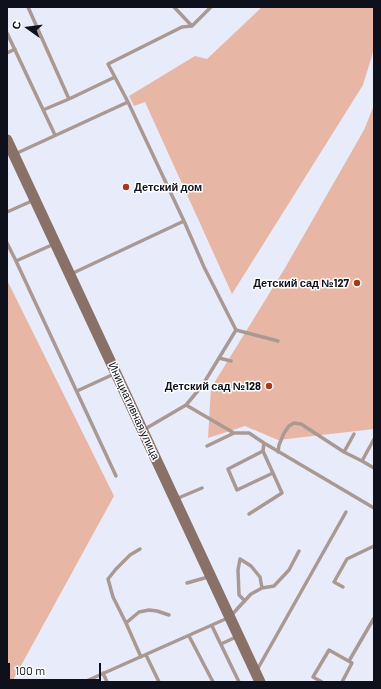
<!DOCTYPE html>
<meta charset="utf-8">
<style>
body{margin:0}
#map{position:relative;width:381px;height:689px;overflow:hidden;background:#e8ecfa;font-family:Barlow,sans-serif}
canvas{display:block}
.frame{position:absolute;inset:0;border:8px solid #0e101b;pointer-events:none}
.north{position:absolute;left:8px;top:8px;width:40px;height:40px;-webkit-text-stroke:3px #fff;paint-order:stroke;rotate:284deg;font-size:11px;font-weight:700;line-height:16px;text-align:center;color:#0e101b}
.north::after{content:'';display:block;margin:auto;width:14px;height:18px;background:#0e101b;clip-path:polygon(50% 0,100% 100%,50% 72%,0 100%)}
.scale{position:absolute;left:8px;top:663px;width:93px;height:18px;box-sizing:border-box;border:2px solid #0e101b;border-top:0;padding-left:5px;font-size:12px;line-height:14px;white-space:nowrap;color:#0e101b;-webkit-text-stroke:3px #fff;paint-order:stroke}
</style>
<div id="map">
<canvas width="381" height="689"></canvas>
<div class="frame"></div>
<div class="north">С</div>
<div class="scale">100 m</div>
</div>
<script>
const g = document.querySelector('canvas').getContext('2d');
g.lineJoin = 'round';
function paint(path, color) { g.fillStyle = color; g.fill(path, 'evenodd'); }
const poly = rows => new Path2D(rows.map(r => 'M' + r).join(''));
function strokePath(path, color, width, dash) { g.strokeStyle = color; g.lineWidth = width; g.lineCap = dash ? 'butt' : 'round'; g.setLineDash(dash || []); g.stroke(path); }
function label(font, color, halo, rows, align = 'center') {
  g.font = font + ' Barlow,sans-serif'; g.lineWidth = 3; g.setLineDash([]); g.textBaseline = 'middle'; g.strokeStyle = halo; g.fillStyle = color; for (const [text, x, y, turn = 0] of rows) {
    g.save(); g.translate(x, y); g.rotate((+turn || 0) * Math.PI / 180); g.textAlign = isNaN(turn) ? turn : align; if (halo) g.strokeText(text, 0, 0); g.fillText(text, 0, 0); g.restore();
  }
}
paint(poly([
 [262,7,374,7,374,49,363,85,232,294,145,102,134,106,129,96,195,56,207,59],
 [374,105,374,429,278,440,245,426,208,438,211,388,285,268,364,130],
 [7,280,114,496,12,682,7,682]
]), '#e7b6a5');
strokePath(poly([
 [28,7,69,99,115,77],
 [192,26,211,7],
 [7,33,55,135],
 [7,53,15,49],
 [128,102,108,64,182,27,192,26,174,7],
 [43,110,69,99],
 [15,154,128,102,184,221],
 [7,212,34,200],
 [7,243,16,261,54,244],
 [16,261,116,476],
 [71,274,184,221,204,267,236,330,202,386,186,405],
 [236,330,278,341],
 [219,358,231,361],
 [77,391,114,374],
 [145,429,186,405,234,433,249,433,264,443,374,508],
 [207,446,234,433],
 [263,451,273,473,237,490,228,469,263,451,264,443],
 [278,452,279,445,284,433,289,426,294,423,301,424,344,452,362,461,374,439],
 [344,452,354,434],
 [362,461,374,468],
 [176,499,202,488],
 [249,514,282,493,273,473],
 [187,583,208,577],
 [343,587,334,582,347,559,374,546],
 [245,601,239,595,238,570,240,559,251,566,260,577,262,588],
 [126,623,113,597,108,579,116,569,130,555,140,549],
 [212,626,239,682],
 [189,636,213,682],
 [221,644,236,637],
 [146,655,159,682],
 [141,657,126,623,139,612,149,610,157,611,169,615],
 [349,661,374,618],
 [257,670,346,512],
 [103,673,107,682],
 [84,682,230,617,238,608,251,594,262,588,274,586,289,570,299,551],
 [322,682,313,677,329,650,352,663,342,682]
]), '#aa9993', 3.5);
strokePath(poly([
 [7,140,260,682]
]), '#897168', 11);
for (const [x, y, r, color] of [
 [126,187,4,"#a43d16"],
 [357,283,4,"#a43d16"],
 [269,386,4,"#a43d16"]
]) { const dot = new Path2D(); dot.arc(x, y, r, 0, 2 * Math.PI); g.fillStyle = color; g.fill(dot); strokePath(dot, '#fff', 1.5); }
label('bold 11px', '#0e101b', '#fff', [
 ["Детский дом",134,187,"left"],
 ["Детский сад №127",349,283],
 ["Детский сад №128",261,386]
], 'right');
label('11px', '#0e101b', '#fff', [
 ["Инициативная улица",134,411,65]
]);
</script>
